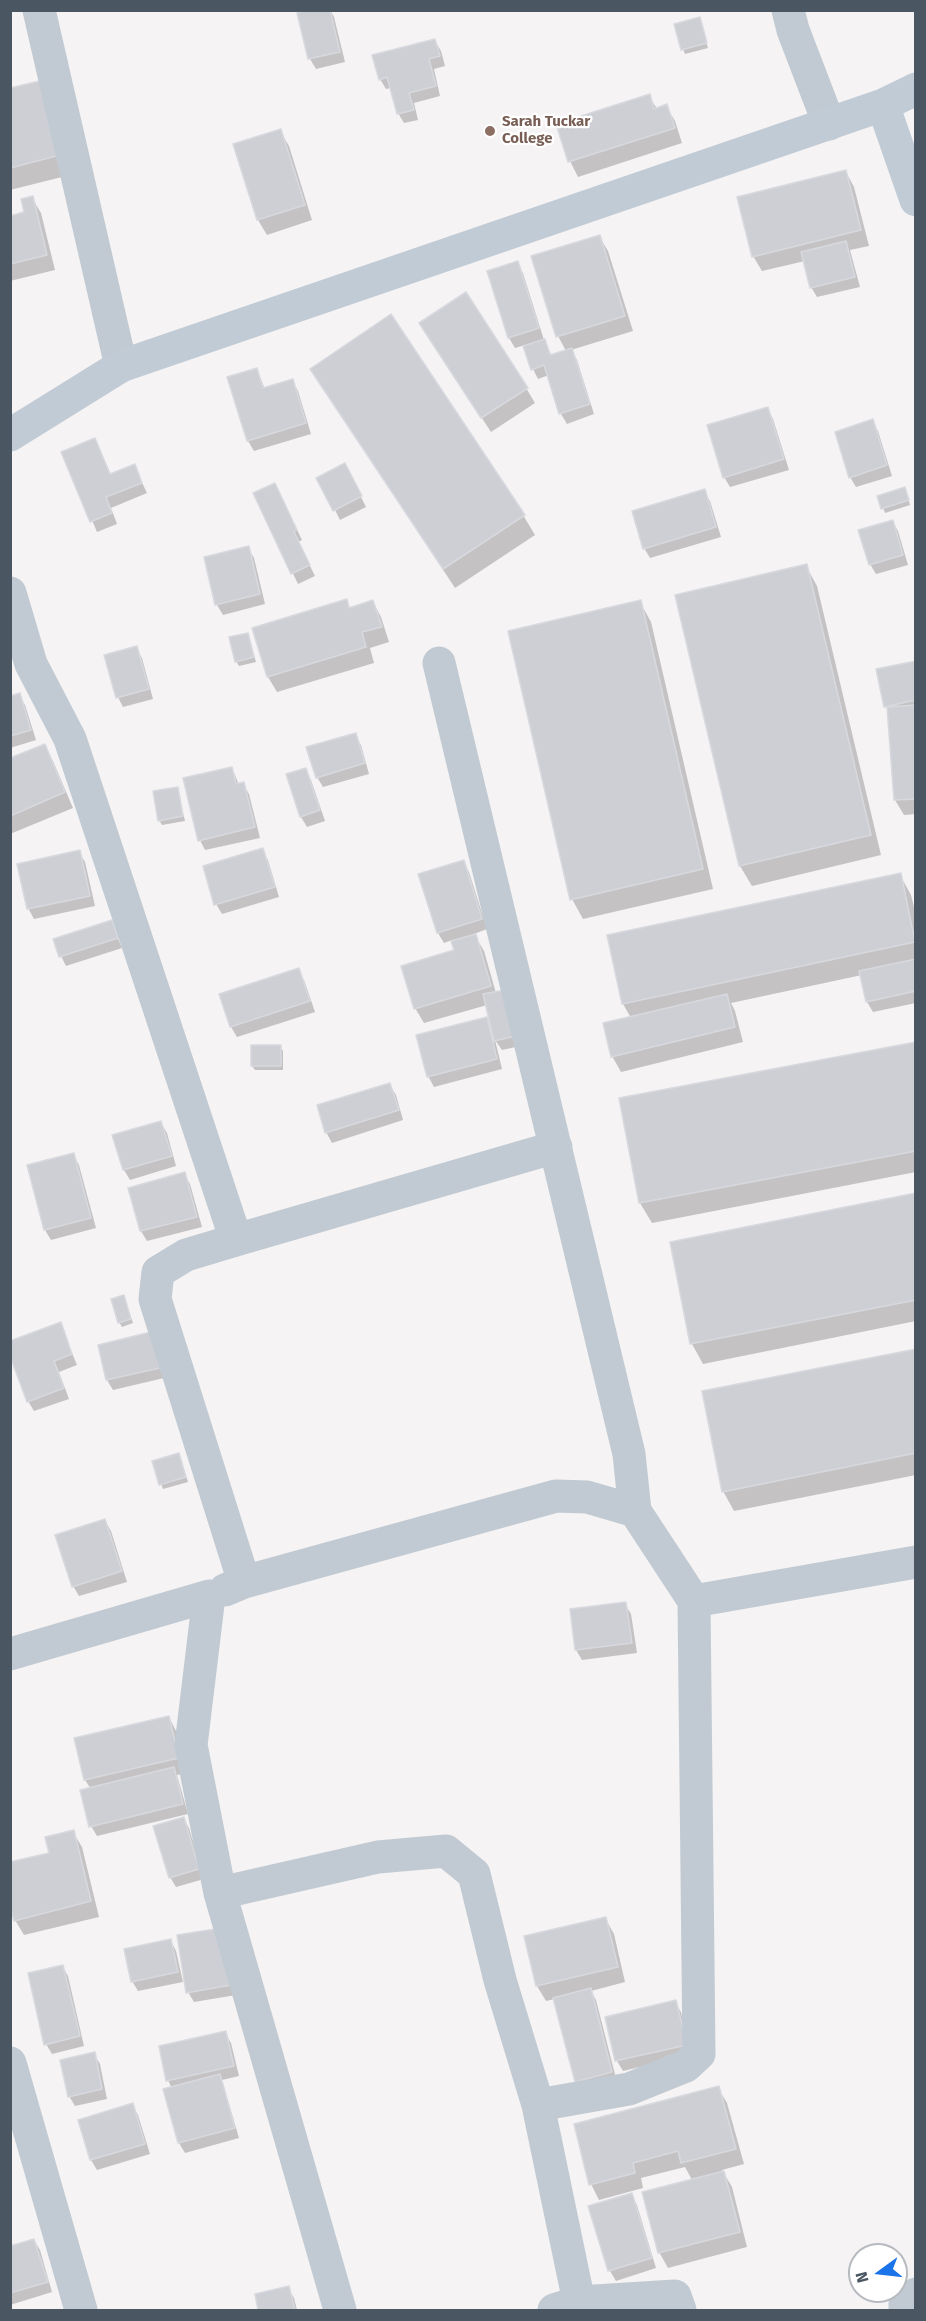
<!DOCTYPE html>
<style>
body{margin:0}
#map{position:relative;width:926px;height:2321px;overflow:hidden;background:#f5f3f3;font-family:"Fira Sans",sans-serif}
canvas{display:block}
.frame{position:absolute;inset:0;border:12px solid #4a5661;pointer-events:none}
.north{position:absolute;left:848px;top:2243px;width:60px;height:60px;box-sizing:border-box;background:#fff;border:2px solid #b7bbc0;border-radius:50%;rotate:255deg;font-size:16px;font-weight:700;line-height:24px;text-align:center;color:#4a5661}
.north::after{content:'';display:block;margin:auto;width:21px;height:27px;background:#1a73e8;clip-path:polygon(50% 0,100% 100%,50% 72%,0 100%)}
</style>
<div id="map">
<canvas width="926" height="2321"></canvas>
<div class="frame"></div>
<div class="north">N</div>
</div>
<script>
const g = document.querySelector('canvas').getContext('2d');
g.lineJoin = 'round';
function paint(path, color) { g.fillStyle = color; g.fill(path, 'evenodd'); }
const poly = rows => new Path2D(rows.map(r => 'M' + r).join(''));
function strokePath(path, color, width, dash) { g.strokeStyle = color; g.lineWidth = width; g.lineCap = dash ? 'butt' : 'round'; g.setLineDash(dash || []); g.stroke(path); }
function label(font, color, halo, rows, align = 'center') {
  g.font = font + ' "Fira Sans",sans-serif'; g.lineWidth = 4.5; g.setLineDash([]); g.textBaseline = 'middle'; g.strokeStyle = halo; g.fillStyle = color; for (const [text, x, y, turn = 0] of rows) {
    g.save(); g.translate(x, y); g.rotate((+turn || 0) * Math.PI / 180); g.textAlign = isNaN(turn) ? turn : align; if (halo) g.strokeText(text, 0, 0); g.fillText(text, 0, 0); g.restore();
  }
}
paint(poly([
 [330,10,334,17,345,62,316,69,310,59,299,14],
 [699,19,708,48,685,54,683,49],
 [435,41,441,51,445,66,434,69,440,96,414,103,418,120,404,123,398,113,391,88,386,89,380,79],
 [10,90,74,174,10,190],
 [649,96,657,109,666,106,675,121,682,143,578,177,570,161],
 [280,131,289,146,312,220,267,235,258,220],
 [846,172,854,187,869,246,850,250,860,287,817,297,811,287,805,261,762,271,753,256],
 [32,198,41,213,55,270,10,281,10,217,26,213],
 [599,236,608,251,633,331,571,350,577,360,594,414,567,424,561,414,549,375,538,379,533,369,525,345,515,348,509,338,517,263,523,273,544,340,552,356,566,351,558,336],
 [430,339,526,388,535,403,491,432],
 [257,370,265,389,292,380,298,391,311,434,254,451,248,441,229,378],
 [312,370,523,515,535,535,455,588],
 [768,409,773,419,789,470,730,487,724,477],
 [872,421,878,431,892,476,856,487,850,477],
 [95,440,111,475,134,466,147,493,111,508,117,524,97,532,63,452],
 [350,475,366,507,340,520,335,510],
 [704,491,710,501,721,537,650,558,644,548],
 [255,494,280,495,302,540,298,542,315,576,298,584],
 [907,494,910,505,885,513,879,497],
 [892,521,898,531,908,565,876,574,870,564],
 [248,548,254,558,265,604,223,615,217,605,205,558],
 [806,566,817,586,881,855,752,886,740,866,676,597],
 [346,601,351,609,373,602,381,617,389,642,370,648,374,663,277,692,268,677,254,629],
 [640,602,651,622,713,889,583,919,572,899],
 [248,634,256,662,239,666,236,661],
 [136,648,142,658,153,699,123,707,118,697],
 [916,662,916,814,904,815,895,800,889,711,886,706],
 [19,695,25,705,36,740,10,748,10,698],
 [355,735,361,745,369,774,323,787,317,777],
 [44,746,53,761,73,808,10,834,10,760],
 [232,768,239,785,243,784,249,794,260,838,205,850,200,840],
 [305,770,311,780,325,821,307,827,301,817,288,775],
 [177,788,185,821,162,825,159,820],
 [262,850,268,860,279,897,222,914,216,904],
 [79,852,85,862,95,906,34,919,28,908],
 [463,862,469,872,487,929,474,934,484,951,496,993,520,1046,502,1050,495,1040,502,1069,434,1087,428,1076,486,1019,493,1031,487,1005,424,1023,415,1008,455,951,452,940,444,943,438,933,420,875],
 [900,875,911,895,916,915,916,1003,873,1012,867,1002,862,975,731,1003,735,1011,743,1042,621,1072,612,1056,631,1018,623,1004],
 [111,922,122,948,66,966,61,956],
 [298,970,304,980,315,1012,237,1037,231,1027,221,995],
 [916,1043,916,1172,652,1223,640,1203,621,1099],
 [280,1046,283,1051,283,1070,255,1070,252,1066],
 [390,1085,396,1095,403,1120,332,1143,326,1132],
 [161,1123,167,1133,176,1166,130,1180,124,1170],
 [73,1155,79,1165,96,1228,51,1240,45,1230,29,1167],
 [184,1174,190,1184,202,1227,147,1241,141,1231,130,1189],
 [916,1195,916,1321,703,1364,692,1344,672,1244],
 [126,1302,133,1323,122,1327,119,1322],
 [60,1324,77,1365,59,1372,69,1399,34,1411,28,1401],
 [151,1334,164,1378,113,1390,107,1380,100,1346],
 [916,1351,916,1475,734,1511,723,1491],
 [179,1454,188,1482,163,1489,153,1462],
 [105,1521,111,1531,127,1582,79,1596,73,1586],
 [625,1604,631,1614,637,1653,582,1660,576,1650,572,1611],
 [169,1717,177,1733,187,1773,177,1775,188,1814,97,1836,91,1826,91,1789,85,1780],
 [183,1818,189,1828,204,1879,176,1887,170,1877],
 [73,1832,82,1847,99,1917,24,1935,15,1920,51,1854],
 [605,1918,614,1934,625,1982,591,1991,596,2000,617,2082,582,2091,576,2081,555,1999,546,2001,537,1986],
 [221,1930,236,1995,194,2002,188,1992],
 [171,1941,176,1951,183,1982,138,1991,132,1981],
 [62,1966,68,1976,84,2046,52,2054,46,2044],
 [675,2002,681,2012,691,2055,623,2071,617,2061,607,2018],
 [225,2033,231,2043,239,2076,222,2080,239,2138,185,2153,179,2143,172,2089,168,2080],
 [94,2054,100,2064,107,2099,75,2106,69,2096],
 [718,2088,727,2103,744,2164,722,2170,732,2187,747,2247,668,2268,659,2252,692,2180,685,2167,641,2178,643,2188,599,2200,591,2184],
 [132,2105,138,2115,150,2154,97,2170,91,2160,80,2121],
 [631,2194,637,2205,656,2268,616,2281,610,2271,590,2207],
 [34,2240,40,2250,52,2292,10,2305,10,2247],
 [288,2288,294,2298,297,2310,260,2310,257,2295]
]), '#0003');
const building = poly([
 [307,10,330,10,340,52,308,59,297,13,307,10],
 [700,17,707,43,681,50,674,24,700,17],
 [435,39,440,56,429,59,436,86,409,93,414,110,397,114,387,77,379,80,372,55,435,39],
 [44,80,64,154,10,168,10,88,44,80],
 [650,94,654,109,667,104,675,128,568,162,556,124,650,94],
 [281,129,305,205,257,220,233,144,281,129],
 [846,170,861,230,752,257,737,197,846,170],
 [33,196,47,255,10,264,10,216,24,212,21,199,33,196],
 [600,235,625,316,556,337,531,256,600,235],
 [846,241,855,277,810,288,801,252,846,241],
 [518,261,539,328,508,338,487,271,518,261],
 [466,292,528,388,481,418,419,323,466,292],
 [391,314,525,515,443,569,310,369,391,314],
 [545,339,550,355,572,348,590,404,559,414,544,365,531,370,523,346,545,339],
 [257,368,263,388,293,379,306,423,247,441,227,377,257,368],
 [768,407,784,459,723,478,707,425,768,407],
 [873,419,887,465,849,478,835,432,873,419],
 [95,438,110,474,135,464,142,483,106,497,112,513,90,522,61,452,95,438],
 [345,463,362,496,333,511,316,478,345,463],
 [275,483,297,530,294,532,310,565,291,574,253,493,275,483],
 [905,487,909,500,881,509,877,496,905,487],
 [705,489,716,527,643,549,632,511,705,489],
 [893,520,903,555,869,565,858,530,893,520],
 [249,546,260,594,215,605,204,557,249,546],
 [807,564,871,835,739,866,675,595,807,564],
 [347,599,349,608,373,600,382,627,362,632,366,647,267,677,252,628,347,599],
 [641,600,703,869,570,900,508,631,641,600],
 [248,633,254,657,235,662,229,637,248,633],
 [137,646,149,689,116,698,104,655,137,646],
 [916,661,916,700,884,707,876,669,916,661],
 [20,693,31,730,10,736,10,696,20,693],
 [916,705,916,799,894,800,887,707,916,705],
 [356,733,365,763,316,778,306,747,356,733],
 [45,744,65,792,10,816,10,758,45,744],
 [232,767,236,784,244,782,255,827,198,841,183,778,232,767],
 [306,768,320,810,300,817,286,774,306,768],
 [178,787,183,816,158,821,153,791,178,787],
 [263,848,275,887,214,905,203,866,263,848],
 [80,850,90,896,27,909,17,864,80,850],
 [464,860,482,919,437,933,418,874,464,860],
 [901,873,915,942,622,1004,607,935,901,873],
 [112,920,118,938,59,957,53,939,112,920],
 [476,934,491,986,414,1009,401,966,454,950,451,941,476,934],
 [916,959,916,991,866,1002,859,971,916,959],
 [299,968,310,1001,230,1027,219,994,299,968],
 [505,990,516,1036,494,1041,483,994,505,990],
 [727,994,735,1027,611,1057,603,1023,727,994],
 [487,1017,497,1059,427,1077,416,1035,487,1017],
 [916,1042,916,1151,639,1203,619,1098,916,1042],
 [251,1045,281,1045,281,1066,251,1066,251,1045],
 [390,1083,399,1110,325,1133,317,1105,390,1083],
 [161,1121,172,1156,123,1170,112,1135,161,1121],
 [74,1153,91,1218,44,1230,27,1165,74,1153],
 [185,1172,197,1217,140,1231,128,1188,185,1172],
 [916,1193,916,1300,690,1344,670,1242,916,1193],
 [124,1295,131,1319,118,1323,111,1299,124,1295],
 [61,1322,72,1354,54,1361,64,1388,27,1402,10,1356,10,1341,61,1322],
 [151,1332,160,1368,106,1380,98,1345,151,1332],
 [916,1349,916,1453,722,1492,702,1391,916,1349],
 [179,1453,186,1477,159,1485,152,1461,179,1453],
 [105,1519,122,1571,72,1587,55,1535,105,1519],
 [626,1602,632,1643,575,1650,570,1609,626,1602],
 [169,1716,179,1758,84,1780,74,1738,169,1716],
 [174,1767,183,1804,89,1827,80,1790,174,1767],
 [184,1817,199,1869,169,1878,153,1826,184,1817],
 [74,1830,91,1901,14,1921,10,1906,10,1862,49,1853,45,1837,74,1830],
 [606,1917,618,1967,536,1986,524,1936,606,1917],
 [222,1928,231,1985,186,1993,177,1935,222,1928],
 [171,1939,178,1972,131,1982,124,1949,171,1939],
 [63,1965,80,2036,44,2045,28,1973,63,1965],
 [591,1988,612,2072,575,2082,553,1998,591,1988],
 [676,2000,687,2045,615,2061,605,2017,676,2000],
 [226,2031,234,2066,166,2081,159,2046,226,2031],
 [95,2052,102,2089,68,2097,60,2060,95,2052],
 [220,2074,235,2128,178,2143,163,2089,220,2074],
 [719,2086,736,2149,681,2163,678,2151,633,2163,635,2173,589,2185,574,2124,719,2086],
 [133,2103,145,2144,90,2160,78,2120,133,2103],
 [724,2171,740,2232,658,2253,642,2192,724,2171],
 [632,2193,652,2258,608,2271,588,2206,632,2193],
 [34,2239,48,2282,10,2293,10,2246,34,2239],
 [289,2286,295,2310,258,2310,255,2294,289,2286]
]);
paint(building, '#cdcfd5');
strokePath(building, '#d7d9de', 1.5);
strokePath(poly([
 [39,10,121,366],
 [788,10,793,30,829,124],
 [10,593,31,664,70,739,236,1240,186,1255,158,1272,155,1299,244,1582],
 [439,663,629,1454,635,1511],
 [236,1240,556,1147],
 [225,1590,244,1582,556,1496,587,1497,635,1511,694,1601,916,1562],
 [10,1654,209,1596,191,1745,220,1893,340,2310],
 [220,1893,378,1857,446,1851,474,1874,500,1980,538,2105,629,2089,686,2066,699,2054,694,1601],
 [10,2063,81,2310],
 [538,2105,579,2302],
 [554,2310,579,2302,675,2296,680,2310],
 [905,2310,905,2303,916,2294]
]), '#c1cad2', 33);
strokePath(poly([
 [883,105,916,200],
 [10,435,121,366,883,105,916,89]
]), '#c1cbd6', 33);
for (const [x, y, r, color] of [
 [490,131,6,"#8d6e63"]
]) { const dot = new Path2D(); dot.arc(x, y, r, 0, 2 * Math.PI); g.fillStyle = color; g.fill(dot); strokePath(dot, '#fff', 2); }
label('bold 15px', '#785e54', '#fff', [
 ["Sarah Tuckar",502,122],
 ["College",502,139]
], 'left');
</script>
